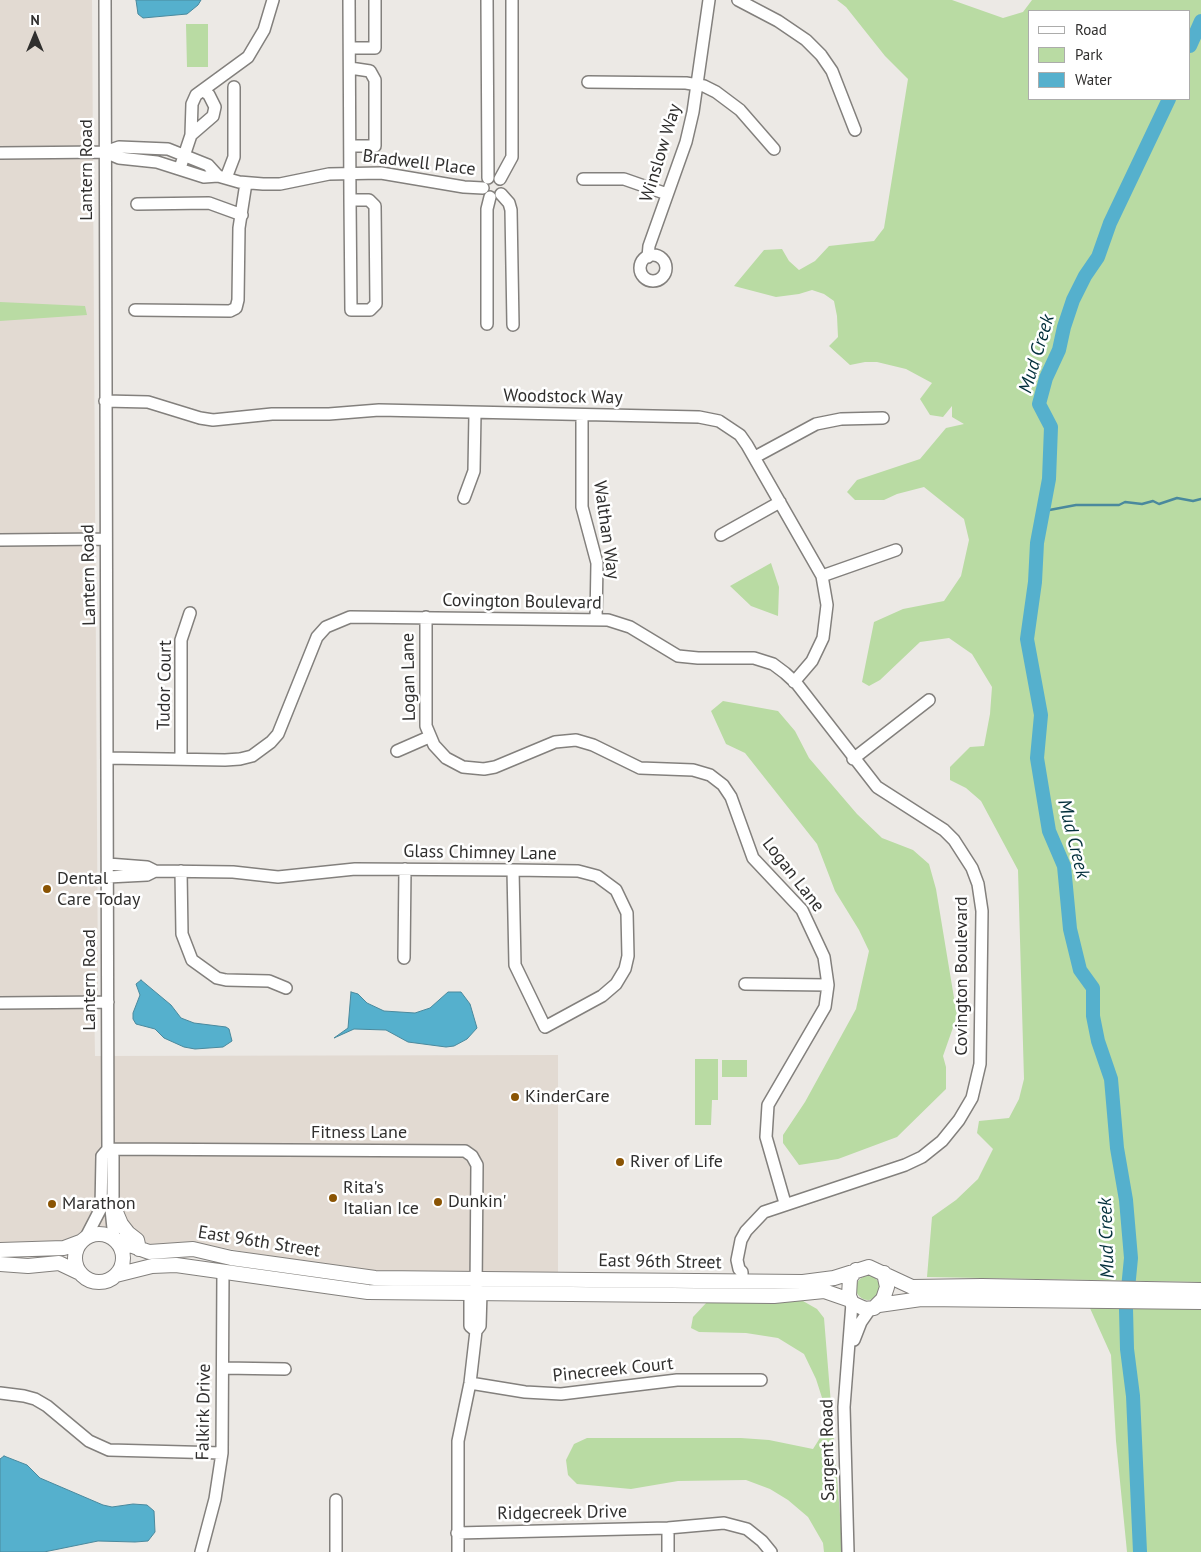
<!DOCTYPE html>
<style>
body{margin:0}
#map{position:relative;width:1201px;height:1552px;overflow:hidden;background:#ece9e5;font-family:"PT Sans",sans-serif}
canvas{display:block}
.legend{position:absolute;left:1028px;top:10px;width:162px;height:90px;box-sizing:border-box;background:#fff;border:1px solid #acacab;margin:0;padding:6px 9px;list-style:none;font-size:15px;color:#302f2e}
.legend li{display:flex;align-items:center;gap:10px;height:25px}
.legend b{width:25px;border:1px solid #acacab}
.north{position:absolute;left:10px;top:10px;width:50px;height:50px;-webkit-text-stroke:4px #fff;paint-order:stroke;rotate:0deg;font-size:14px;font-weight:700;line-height:20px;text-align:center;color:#302f2e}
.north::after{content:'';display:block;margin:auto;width:18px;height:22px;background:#302f2e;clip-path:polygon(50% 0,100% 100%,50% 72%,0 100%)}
</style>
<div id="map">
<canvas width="1201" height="1552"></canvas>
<ul class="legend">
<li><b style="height:6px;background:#fff"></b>Road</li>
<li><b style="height:14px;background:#b9dba3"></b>Park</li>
<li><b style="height:14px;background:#55b0cd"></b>Water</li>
</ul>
<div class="north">N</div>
</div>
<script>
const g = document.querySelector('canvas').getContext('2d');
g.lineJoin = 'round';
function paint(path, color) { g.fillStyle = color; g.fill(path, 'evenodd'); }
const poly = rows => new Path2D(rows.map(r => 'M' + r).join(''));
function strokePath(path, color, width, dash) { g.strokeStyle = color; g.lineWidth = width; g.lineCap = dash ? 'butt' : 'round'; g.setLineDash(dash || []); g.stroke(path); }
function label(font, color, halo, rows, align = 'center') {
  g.font = font + ' "PT Sans",sans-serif'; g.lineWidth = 5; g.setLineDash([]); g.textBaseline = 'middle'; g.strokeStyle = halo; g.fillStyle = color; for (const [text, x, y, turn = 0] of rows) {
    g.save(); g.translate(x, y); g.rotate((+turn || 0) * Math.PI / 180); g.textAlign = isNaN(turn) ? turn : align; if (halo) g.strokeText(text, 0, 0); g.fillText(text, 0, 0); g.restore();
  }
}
paint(poly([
 [0,0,92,0,98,990,94,995,95,1056,558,1055,558,1277,353,1273,199,1243,151,1244,104,1226,96,1226,81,1232,65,1242,0,1245]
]), '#e2dad2');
paint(poly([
 [837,0,952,0,1003,18,1023,12,1032,0,1201,0,1201,1282,927,1277,932,1217,956,1200,978,1179,993,1149,977,1133,979,1121,1009,1118,1019,1099,1024,1079,1018,870,981,801,966,788,950,780,950,767,970,747,984,746,990,714,992,687,972,654,949,638,920,642,880,680,869,686,862,682,874,622,903,609,944,601,961,576,969,540,964,519,924,487,897,494,884,500,855,500,847,492,857,480,920,459,946,428,964,424,952,417,952,406,943,417,930,415,920,399,932,383,906,369,877,362,865,362,850,365,829,346,838,337,837,316,834,301,824,294,812,290,799,294,776,297,734,286,764,250,782,249,789,261,799,270,815,261,829,246,874,241,884,228,908,79,885,56,846,7],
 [1030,11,1190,11,1190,99,1030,99],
 [186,24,208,24,208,67,187,67],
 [0,302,85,306,87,315,0,321],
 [771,563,779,587,778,616,751,606,730,586],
 [723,701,778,711,795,731,809,758,857,814,882,838,913,850,929,864,936,889,957,1016,943,1056,946,1067,946,1089,897,1137,838,1159,799,1165,783,1143,783,1135,805,1102,856,1009,869,951,859,930,835,891,817,844,745,753,726,744,711,711],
 [695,1059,718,1059,718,1100,712,1100,711,1125,695,1125],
 [722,1060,747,1060,747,1077,722,1077],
 '856 1288a12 12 0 1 1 24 0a12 12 0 1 1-24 0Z',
 [708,1301,803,1301,817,1309,824,1318,843,1552,824,1552,823,1543,808,1517,788,1500,770,1489,746,1480,678,1481,631,1489,577,1484,568,1475,566,1460,574,1444,587,1438,741,1438,769,1440,813,1449,825,1430,825,1407,816,1379,804,1354,778,1338,746,1333,699,1332,691,1328,693,1317],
 [1089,1306,1201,1308,1201,1552,1127,1552,1116,1441,1111,1355]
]), '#b9dba3');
const water = poly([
 [136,0,201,0,198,5,187,14,143,18,138,14,136,0],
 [141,980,171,1005,181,1018,194,1023,226,1027,229,1029,232,1041,223,1047,195,1049,184,1047,164,1038,155,1029,136,1024,133,1019,133,1013,140,995,136,984,141,980],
 [351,992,358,994,367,1003,384,1011,415,1013,430,1008,448,992,461,992,470,1004,477,1028,467,1039,454,1046,446,1047,408,1042,386,1030,354,1029,334,1038,348,1028,351,992],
 [4,1456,27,1465,40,1478,103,1505,112,1507,133,1504,147,1505,154,1511,155,1532,148,1541,135,1542,98,1541,44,1552,0,1552,0,1459,4,1456]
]);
paint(water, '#55b0cd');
strokePath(water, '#4a899d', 1);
strokePath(poly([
 [1044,511,1076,505,1119,505,1125,502,1142,504,1153,501,1159,504,1177,498,1193,501,1201,499]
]), '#4a899d', 2.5);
strokePath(poly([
 [1190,46,1201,21],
 [1140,1552,1133,1396,1127,1349,1126,1309,1131,1258,1126,1200,1117,1148,1111,1079,1098,1041,1093,1016,1093,988,1080,970,1070,929,1064,866,1049,831,1037,758,1041,715,1027,639,1035,582,1037,543,1049,479,1051,427,1039,404,1046,378,1059,350,1064,327,1073,300,1085,276,1098,257,1110,223,1169,99]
]), '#55b0cd', 14);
const minor = poly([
 [105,0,108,1149,113,1156,113,1205,111,1209,114,1238],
 [349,0,350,200],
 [487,0,488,178],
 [738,0,778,21,806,40,821,55,832,71,855,130],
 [350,48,375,48,375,0],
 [350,68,370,71,375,80,375,146,350,146],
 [588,82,686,83,704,86,716,92,740,110,774,149],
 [191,135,213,116,215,107,209,95,203,90],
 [105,152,119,147,168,149,208,165,218,176],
 [0,153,105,152,119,158,157,162,204,177,218,176,239,182,263,184,280,184,329,174,381,173,464,187,483,188],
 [180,168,191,135,192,104,196,95,248,57,264,30,273,0],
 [226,178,234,157,234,87],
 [500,179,512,157,512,0],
 [583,179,624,179,667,194],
 [501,194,509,203,511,210,513,325],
 [350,200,369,200,375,206,376,304,370,310,351,310,350,200],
 [137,204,209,203,242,215],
 '640 268a13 13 0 1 1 26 0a13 13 0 1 1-26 0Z',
 [648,257,649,246,686,142,693,112,709,0],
 [135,310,230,311,236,308,238,300,239,228,246,183],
 [487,324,487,209,490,197],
 [105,401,148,402,200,418,213,420,272,414,329,414,379,410,699,417,719,421,740,435,747,445,822,576,827,605,823,638,812,661,794,682],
 [582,415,582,507,597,563,596,620],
 [755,457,816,424,841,419,883,418],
 [464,498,474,471,475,413],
 [721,535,780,502],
 [0,540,106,539],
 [822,576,896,550],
 [426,617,426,726,434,745,446,758,463,767,484,769,495,767,555,742,576,740,593,745,640,768,693,770,710,775,723,785,731,797,753,858,802,910,824,957,828,985,825,1007,768,1105,766,1137,785,1203],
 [397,751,429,737],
 [108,758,225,760,240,759,252,756,271,742,278,734,317,637,326,627,350,617,608,620,630,627,678,656,698,658,754,658,773,664,785,673,797,684,877,787,944,830,954,840,972,868,978,884,982,911,980,1064,972,1098,959,1120,942,1141,922,1157,905,1165,764,1212,746,1231,741,1240,737,1260,739,1269,742,1272,742,1281],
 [181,759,181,640,190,613],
 [853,759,929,700],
 [108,864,147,867,155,871,233,872,278,877,355,869,513,870,578,871,597,876,616,890,627,913,628,956,625,969,616,984,602,996,545,1027,515,965,513,870],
 [181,871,182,934,192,960,217,978,226,980,269,981,286,988],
 [108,877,147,875,155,871],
 [404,958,405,869],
 [745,984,828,985],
 [0,1003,108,1002],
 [108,1149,465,1151,472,1156,477,1165,476,1292],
 [86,1237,101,1208,102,1156,108,1149],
 [470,1292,470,1326,476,1331],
 [854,1340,861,1322,870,1309],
 [223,1368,285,1369],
 [470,1383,525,1392,561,1394,677,1380,761,1380],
 [0,1393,24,1396,35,1399,47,1406,89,1441,109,1450,222,1453],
 [668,1528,668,1552],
 [457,1533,668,1528,724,1523,747,1529,762,1541,771,1552],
 [201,1552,215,1499,222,1453,223,1271],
 [336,1552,336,1500],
 [458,1552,458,1441,470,1383,476,1331,480,1326,481,1292],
 [848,1552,844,1407,852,1303]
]);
const major = poly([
 [113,1205,121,1224,128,1233,137,1240,139,1249],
 '75 1258a24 24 0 1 1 48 0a24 24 0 1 1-48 0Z',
 [116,1240,149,1252,193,1249,231,1258,375,1278,803,1282,834,1278,869,1267,912,1287,982,1286,1201,1290],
 [0,1250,64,1248,80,1242],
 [0,1264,28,1266,59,1263,80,1273],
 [856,1270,850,1278,849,1296,852,1303,865,1309,874,1308,883,1299,887,1287,884,1273],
 [116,1275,152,1266,176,1265,368,1292,774,1296,824,1291,850,1300],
 [879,1305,921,1299,1201,1302]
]);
strokePath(minor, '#83807d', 14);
strokePath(major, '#83807d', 16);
strokePath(minor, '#fff', 11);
strokePath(major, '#fff', 14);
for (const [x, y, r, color] of [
 [47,889,5,"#8a5404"],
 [515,1097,5,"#8a5404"],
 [620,1162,5,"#8a5404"],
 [333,1198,5,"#8a5404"],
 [438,1202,5,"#8a5404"],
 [52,1204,5,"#8a5404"]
]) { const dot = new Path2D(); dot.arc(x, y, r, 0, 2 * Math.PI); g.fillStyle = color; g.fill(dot); strokePath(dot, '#fff', 2); }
label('18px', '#302f2e', '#fff', [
 ["Winslow Way",661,153,-73],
 ["Bradwell Place",419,163,7],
 ["Lantern Road",87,170,-90],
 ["Woodstock Way",563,397,1],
 ["Walthan Way",606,530,82],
 ["Lantern Road",89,575,-91],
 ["Covington Boulevard",522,602,1],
 ["Logan Lane",409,677,-91],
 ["Tudor Court",165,685,-89],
 ["Glass Chimney Lane",480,853,1],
 ["Logan Lane",793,875,52],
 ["Covington Boulevard",962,976,-90],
 ["Lantern Road",90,980,-90],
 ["Fitness Lane",359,1133],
 ["East 96th Street",259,1242,9],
 ["East 96th Street",660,1262,1],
 ["Pinecreek Court",613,1370,-6],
 ["Falkirk Drive",204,1412,-89],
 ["Sargent Road",828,1450,-91],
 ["Ridgecreek Drive",562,1513,-1]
]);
label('18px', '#302f2e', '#fff', [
 ["Dental",57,879],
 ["Care Today",57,900],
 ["KinderCare",525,1097],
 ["River of Life",630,1162],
 ["Rita's",343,1188],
 ["Italian Ice",343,1209],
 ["Dunkin'",448,1202],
 ["Marathon",62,1204]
], 'left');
label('italic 19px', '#022f3b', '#fff', [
 ["Mud Creek",1037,354,-73],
 ["Mud Creek",1073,839,76],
 ["Mud Creek",1107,1238,-92]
]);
</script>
